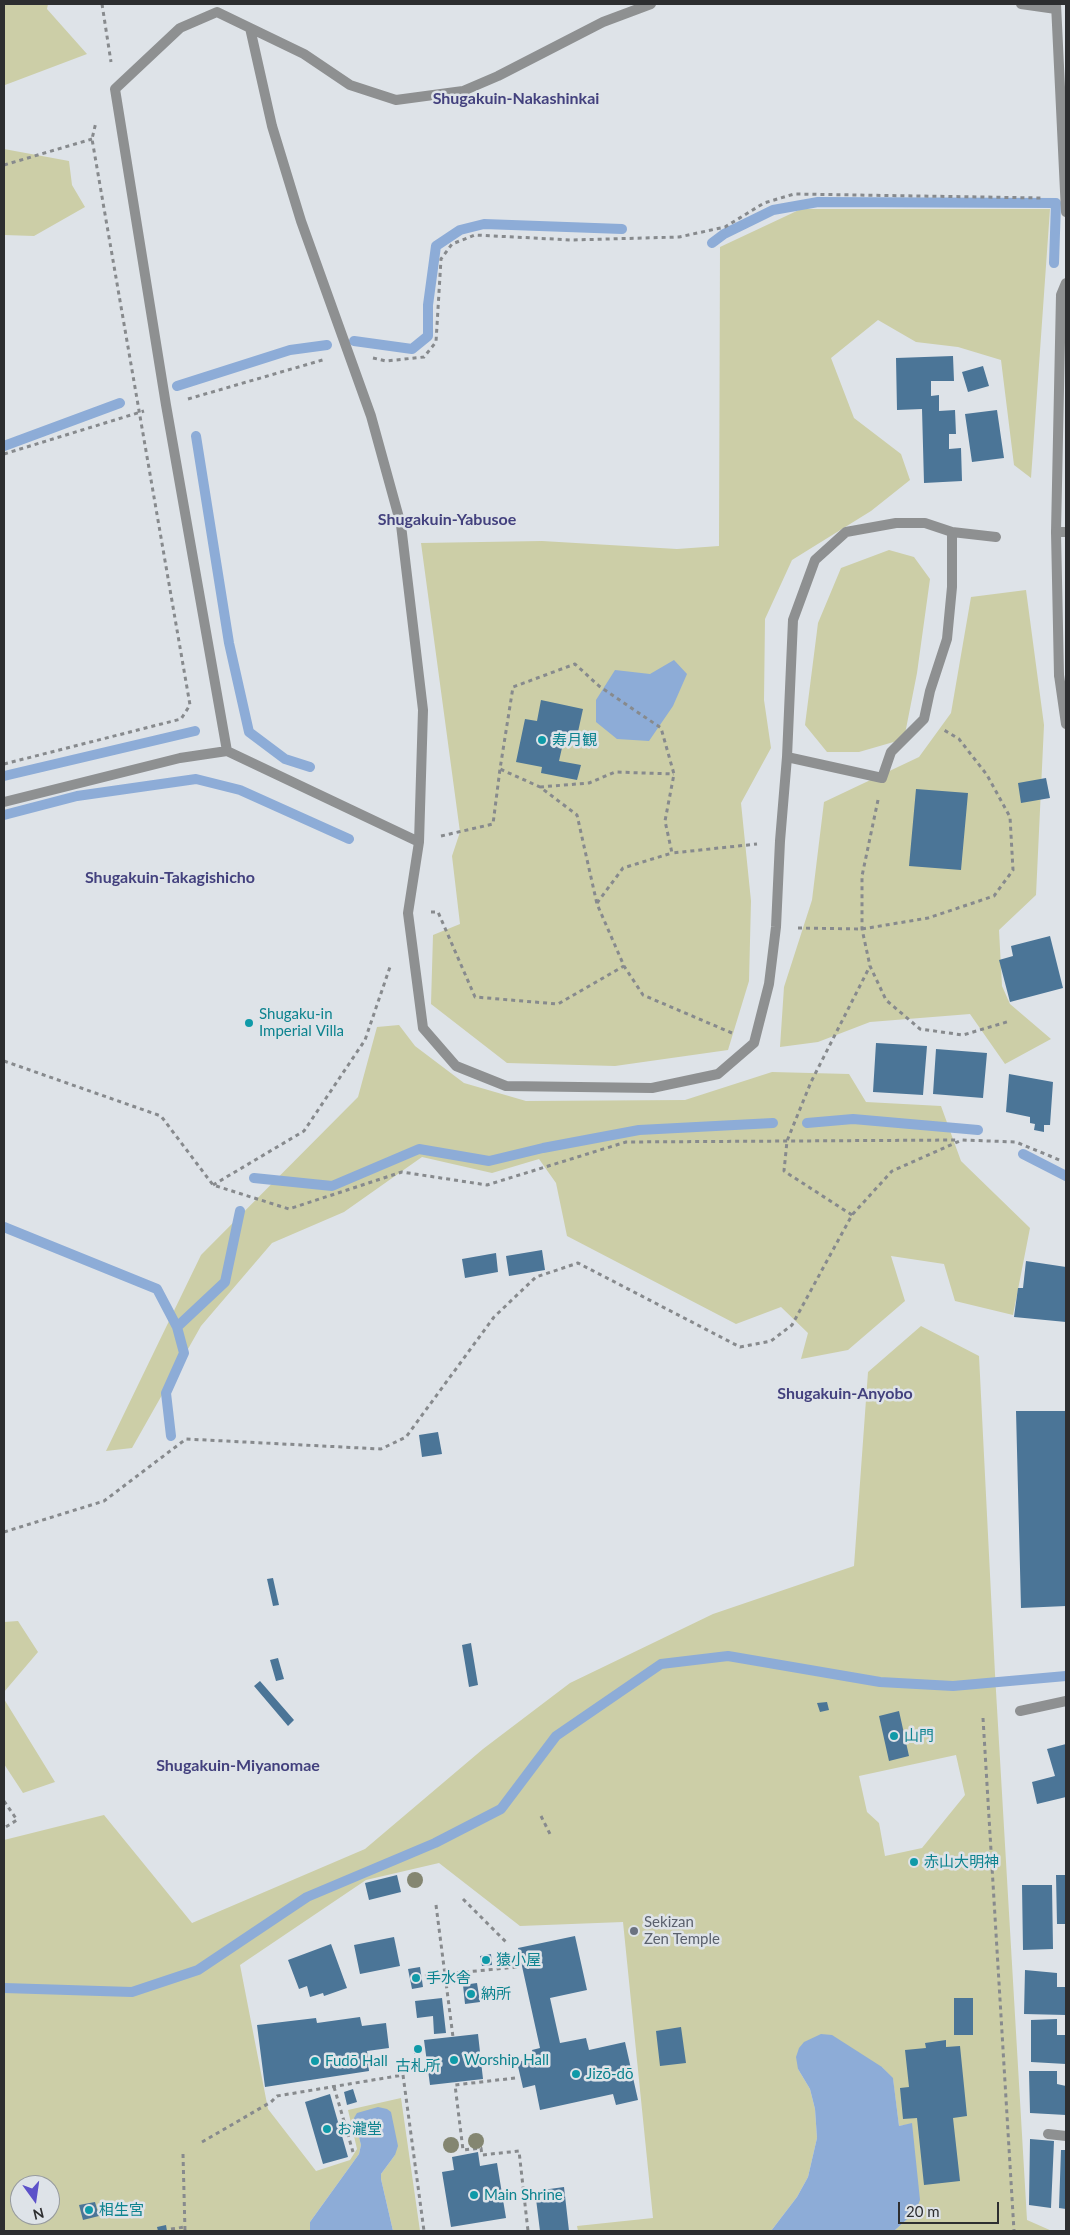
<!DOCTYPE html>
<meta charset="utf-8">
<style>
body{margin:0}
#map{position:relative;width:1070px;height:2235px;overflow:hidden;background:#dee3e8;font-family:Lato,sans-serif}
canvas{display:block}
.frame{position:absolute;inset:0;border:5px solid #2d2e30;pointer-events:none}
.north{position:absolute;left:10px;top:2175px;width:50px;height:50px;box-sizing:border-box;background:#dee3e8;border:1px solid #979b9e;border-radius:50%;rotate:166deg;font-size:14px;font-weight:700;line-height:20px;text-align:center;color:#2d2e30}
.north::after{content:'';display:block;margin:auto;width:18px;height:22px;background:#5c51c9;clip-path:polygon(50% 0,100% 100%,50% 72%,0 100%)}
.scale{position:absolute;left:898px;top:2202px;width:101px;height:22px;box-sizing:border-box;border:2px solid #2d2e30;border-top:0;padding-left:6px;font-size:15px;line-height:18px;white-space:nowrap;color:#2d2e30;-webkit-text-stroke:4px #dee3e8;paint-order:stroke}
</style>
<div id="map">
<canvas width="1070" height="2235"></canvas>
<div class="frame"></div>
<div class="north">N</div>
<div class="scale">20 m</div>
</div>
<script>
const g = document.querySelector('canvas').getContext('2d');
g.lineJoin = 'round';
function paint(path, color) { g.fillStyle = color; g.fill(path, 'evenodd'); }
const poly = rows => new Path2D(rows.map(r => 'M' + r).join(''));
function strokePath(path, color, width, dash) { g.strokeStyle = color; g.lineWidth = width; g.lineCap = dash ? 'butt' : 'round'; g.setLineDash(dash || []); g.stroke(path); }
function label(font, color, halo, rows, align = 'center') {
  g.font = font + ' Lato,"Noto Sans JP",sans-serif'; g.lineWidth = 5; g.setLineDash([]); g.textBaseline = 'middle'; g.strokeStyle = halo; g.fillStyle = color; for (const [text, x, y, turn = 0] of rows) {
    g.save(); g.translate(x, y); g.rotate((+turn || 0) * Math.PI / 180); g.textAlign = isNaN(turn) ? turn : align; if (halo) g.strokeText(text, 0, 0); g.fillText(text, 0, 0); g.restore();
  }
}
paint(poly([
 [4,4,48,4,47,9,87,54,5,85],
 [4,149,69,161,72,185,85,207,34,236,4,235],
 [801,209,1050,209,1031,478,1014,465,1001,360,958,347,916,342,878,320,831,358,854,418,901,454,910,480,871,511,792,560,765,619,764,700,771,748,741,803,751,901,749,981,728,1050,615,1066,507,1063,431,1004,433,935,460,924,452,856,460,832,421,543,542,541,677,549,719,546,720,247],
 [889,550,914,557,930,579,917,673,904,739,859,752,827,752,805,725,818,623,841,568],
 [1026,590,1044,725,1036,895,999,930,1002,986,1010,1004,1051,1039,1005,1064,970,1014,870,1022,818,1042,780,1047,784,987,812,900,824,802,919,757,951,713,971,597],
 [399,1025,415,1046,464,1083,526,1101,685,1100,772,1072,849,1074,866,1102,941,1106,961,1161,1030,1228,1013,1315,955,1301,944,1264,891,1256,905,1301,848,1350,801,1359,808,1333,781,1307,736,1324,567,1236,556,1183,539,1159,492,1173,422,1157,344,1212,272,1243,201,1326,132,1448,106,1451,201,1255,358,1097,377,1027],
 [921,1326,979,1356,995,1674,1027,2220,1052,2231,894,2231,915,2212,911,2124,899,2126,893,2079,882,2067,798,2069,810,2089,815,2109,817,2138,808,2177,797,2197,771,2231,578,2231,577,2226,653,2218,623,1922,520,1926,439,1863,366,1880,240,1965,268,2109,316,2171,350,2160,357,2149,348,2110,401,2098,420,2231,393,2231,381,2179,381,2174,395,2155,354,2118,361,2145,359,2154,310,2222,310,2231,4,2231,4,1840,104,1815,192,1923,365,1849,483,1749,570,1683,713,1614,854,1566,868,1372],
 [956,1755,965,1795,922,1848,885,1856,879,1823,867,1812,859,1776],
 [20,2185,50,2185,50,2215,20,2215],
 [18,1621,38,1652,4,1692,4,1622],
 [4,1699,55,1782,23,1793,4,1764]
]), '#cccea7');
paint(poly([
 [674,660,687,674,673,706,649,741,617,739,596,722,596,700,615,670,650,674],
 [821,2034,832,2035,882,2067,893,2078,899,2126,912,2123,920,2200,915,2212,894,2231,771,2231,797,2197,808,2177,817,2138,815,2109,810,2089,798,2069,796,2057,799,2048,804,2042],
 [378,2107,387,2109,391,2112,398,2146,395,2155,381,2174,381,2179,393,2231,310,2231,310,2222,359,2154,361,2145,354,2118,357,2113]
]), '#8dacd7');
strokePath(poly([
 [712,243,724,234,773,210,818,202,1056,203,1054,263],
 [354,341,412,349,428,336,428,305,436,246,460,230,484,224,622,229],
 [177,386,290,350,327,345],
 [196,436,229,643,249,732,285,759,310,767],
 [4,446,120,403],
 [4,776,195,731],
 [4,815,77,796,196,779,240,790,349,839],
 [807,1123,853,1119,978,1130],
 [1023,1154,1066,1176],
 [254,1178,332,1186,419,1149,489,1161,543,1148,639,1130,773,1123],
 [4,1227,157,1289,177,1327,225,1282,240,1211],
 [171,1436,166,1393,184,1353,177,1327],
 [4,1988,132,1992,198,1970,307,1897,435,1843,501,1809,556,1736,661,1664,728,1656,880,1682,953,1686,1066,1676]
]), '#8dacd7', 10);
paint(poly([
 [953,356,954,381,931,381,931,396,939,395,939,411,955,410,956,434,949,434,949,449,961,448,962,481,924,483,922,409,897,410,896,358],
 [983,366,989,386,968,392,962,372],
 [997,410,1004,458,972,462,965,414],
 [541,700,583,709,576,741,564,739,559,761,581,765,577,780,541,773,542,767,516,762,525,719,537,721],
 [1046,778,1050,798,1021,803,1018,783],
 [916,789,968,793,961,870,909,866],
 [1050,936,1063,988,1010,1002,999,960,1013,956,1011,946],
 [876,1043,927,1046,923,1095,873,1092],
 [936,1049,987,1053,983,1098,933,1094],
 [1009,1074,1053,1082,1050,1125,1044,1125,1044,1132,1034,1130,1035,1124,1030,1123,1030,1117,1006,1112],
 [542,1250,545,1270,509,1276,506,1256],
 [496,1253,498,1272,465,1278,462,1259],
 [1026,1261,1066,1267,1066,1322,1014,1317,1018,1288,1023,1288],
 [1016,1411,1066,1411,1066,1606,1021,1608],
 [438,1432,442,1454,422,1457,419,1435],
 [273,1578,279,1605,273,1606,267,1579],
 [471,1643,478,1685,469,1687,462,1645],
 [278,1658,284,1679,276,1681,270,1660],
 [260,1681,294,1720,288,1726,254,1686],
 [827,1702,829,1710,820,1712,817,1703],
 [899,1711,909,1756,889,1761,879,1716],
 [1066,1744,1066,1797,1037,1804,1032,1782,1055,1776,1047,1749],
 [397,1875,401,1892,369,1900,365,1883],
 [1056,1875,1066,1875,1066,1924,1057,1924],
 [1022,1885,1052,1885,1053,1949,1023,1950],
 [575,1936,587,1990,550,1998,560,2043,586,2038,589,2050,625,2042,638,2100,616,2105,613,2094,540,2110,535,2085,523,2088,517,2062,534,2058,532,2050,540,2048,518,1948],
 [394,1937,400,1966,360,1974,354,1945],
 [331,1944,347,1988,324,1996,323,1993,310,1997,307,1986,299,1989,288,1960],
 [491,1954,492,1965,482,1966,480,1956],
 [420,1967,423,1987,412,1989,408,1969],
 [1025,1970,1057,1973,1057,1987,1066,1987,1066,2015,1024,2014],
 [477,1983,480,2002,465,2004,463,1985],
 [442,1998,446,2033,434,2034,433,2016,417,2018,415,2001],
 [954,1998,973,1998,973,2035,954,2035],
 [360,2017,362,2026,386,2023,389,2048,367,2051,369,2071,265,2087,257,2025,316,2018,317,2023],
 [1057,2019,1057,2035,1066,2035,1066,2064,1031,2062,1031,2020],
 [681,2027,686,2063,660,2066,656,2031],
 [478,2034,483,2079,430,2085,424,2040],
 [946,2040,946,2047,960,2046,967,2116,953,2118,960,2181,924,2185,917,2118,903,2119,900,2088,909,2087,905,2050,926,2048,925,2043],
 [421,2045,423,2052,414,2054,414,2046],
 [1029,2071,1057,2071,1057,2084,1066,2086,1066,2115,1030,2113],
 [353,2089,357,2102,347,2105,344,2092],
 [330,2094,348,2157,323,2164,305,2102],
 [1030,2139,1054,2141,1051,2208,1029,2205],
 [1061,2150,1066,2150,1066,2209,1059,2208],
 [478,2152,480,2166,497,2163,506,2218,451,2227,442,2172,454,2170,452,2157],
 [564,2187,569,2231,540,2231,535,2191],
 [95,2202,99,2216,83,2220,79,2205],
 [166,2225,167,2231,158,2231,157,2227]
]), '#4b7597');
strokePath(poly([
 [102,4,111,62],
 [4,165,92,139],
 [373,358,386,361,424,357,436,342,441,259,452,244,475,235,572,240,679,237,725,227,764,203,794,194,1043,198],
 [188,399,326,359],
 [4,454,144,411],
 [4,764,181,719,190,705,92,139,96,122],
 [540,787,589,783,615,772,674,774],
 [878,800,862,876,862,929,870,966,886,1000,920,1029,963,1035,1010,1021],
 [441,836,493,824,500,769],
 [597,903,623,868,672,853],
 [431,912,438,912,475,997,558,1004,624,966],
 [798,928,862,929,928,918,994,896,1013,870,1010,817,987,775,959,739,944,730],
 [732,1033,643,995,624,966,597,904,577,815,540,787,500,769,513,687,575,664,599,686,661,728,674,774,665,821,672,853,757,844],
 [4,1061,161,1116,213,1185,289,1209,402,1172,487,1185,626,1142,958,1140],
 [213,1185,304,1131,365,1040,391,964],
 [852,1215,784,1171,787,1141,811,1082,870,966],
 [4,1532,104,1501,186,1439,381,1449,406,1437,494,1317,536,1277,578,1263,740,1347,771,1341,792,1325,852,1215,892,1171,962,1140,1016,1142,1062,1161],
 [983,1718,1014,2231],
 [4,1801,17,1820,4,1828],
 [541,1816,550,1834],
 [463,1899,507,1943],
 [436,1905,453,2037],
 [425,1976,517,1967],
 [515,2078,455,2085,463,2150,481,2148,482,2155,519,2151,528,2231],
 [334,2087,353,2152],
 [202,2142,271,2102,277,2096,403,2075,424,2231],
 [183,2154,185,2231],
 [171,2229,185,2227]
]), '#878a8d', 3, [4, 4]);
strokePath(poly([
 [1021,4,1056,9],
 [1056,4,1066,212],
 [250,28,272,126,301,221,371,416,401,525,423,710,419,842,408,913,423,1028,456,1066,506,1086,652,1088,718,1074,754,1043,769,984,776,927,780,841,787,757,793,620,815,560,846,532,896,523,925,523,952,532],
 [1056,532,1061,295,1066,283],
 [1059,675,1066,724],
 [227,751,166,405,115,89,180,28,217,12,304,54,350,85,396,100,463,91,498,76,603,22,651,4],
 [787,757,882,778,891,752,924,719,930,691,947,639,952,587,952,532,996,537],
 [4,802,180,758,227,751,419,842]
]), '#8e9091', 10);
strokePath(poly([
 [1059,675,1056,532,1066,532],
 [1020,1711,1066,1701],
 [1048,2134,1066,2136]
]), '#8e9091', 10);
g.fillStyle = '#848671';
for (const [x, y] of [
 [415,1880],
 [476,2141],
 [451,2145]
]) { g.beginPath(); g.arc(x, y, 8, 0, 2 * Math.PI); g.fill(); }
for (const [x, y, r, color] of [
 [542,740,5,"#0f9aa8"],
 [249,1023,5,"#0f9aa8"],
 [894,1736,5,"#0f9aa8"],
 [914,1862,5,"#0f9aa8"],
 [634,1931,5,"#6b7280"],
 [486,1960,5,"#0f9aa8"],
 [416,1978,5,"#0f9aa8"],
 [471,1994,5,"#0f9aa8"],
 [418,2049,5,"#0f9aa8"],
 [454,2060,5,"#0f9aa8"],
 [315,2061,5,"#0f9aa8"],
 [576,2074,5,"#0f9aa8"],
 [327,2129,5,"#0f9aa8"],
 [474,2195,5,"#0f9aa8"],
 [89,2210,5,"#0f9aa8"]
]) { const dot = new Path2D(); dot.arc(x, y, r, 0, 2 * Math.PI); g.fillStyle = color; g.fill(dot); strokePath(dot, '#dee3e8', 2); }
label('15px', '#0d838f', '#dee3e8', [
 ["寿月観",552,740],
 ["Shugaku-in",259,1014],
 ["Imperial Villa",259,1031],
 ["山門",904,1736],
 ["赤山大明神",924,1862],
 ["猿小屋",496,1960],
 ["手水舎",426,1978],
 ["納所",481,1994],
 ["Worship Hall",464,2060],
 ["Fudō Hall",325,2061],
 ["古札所",418,2066,"center"],
 ["Jizō-dō",586,2074],
 ["お瀧堂",337,2129],
 ["Main Shrine",484,2195],
 ["相生宮",99,2210]
], 'left');
label('15px', '#5b616d', '#dee3e8', [
 ["Sekizan",644,1922],
 ["Zen Temple",644,1939]
], 'left');
label('bold 16px', '#43417e', '#dee3e8', [
 ["Shugakuin-Nakashinkai",516,99],
 ["Shugakuin-Yabusoe",447,520],
 ["Shugakuin-Takagishicho",170,878],
 ["Shugakuin-Anyobo",845,1394],
 ["Shugakuin-Miyanomae",238,1766]
]);
</script>
